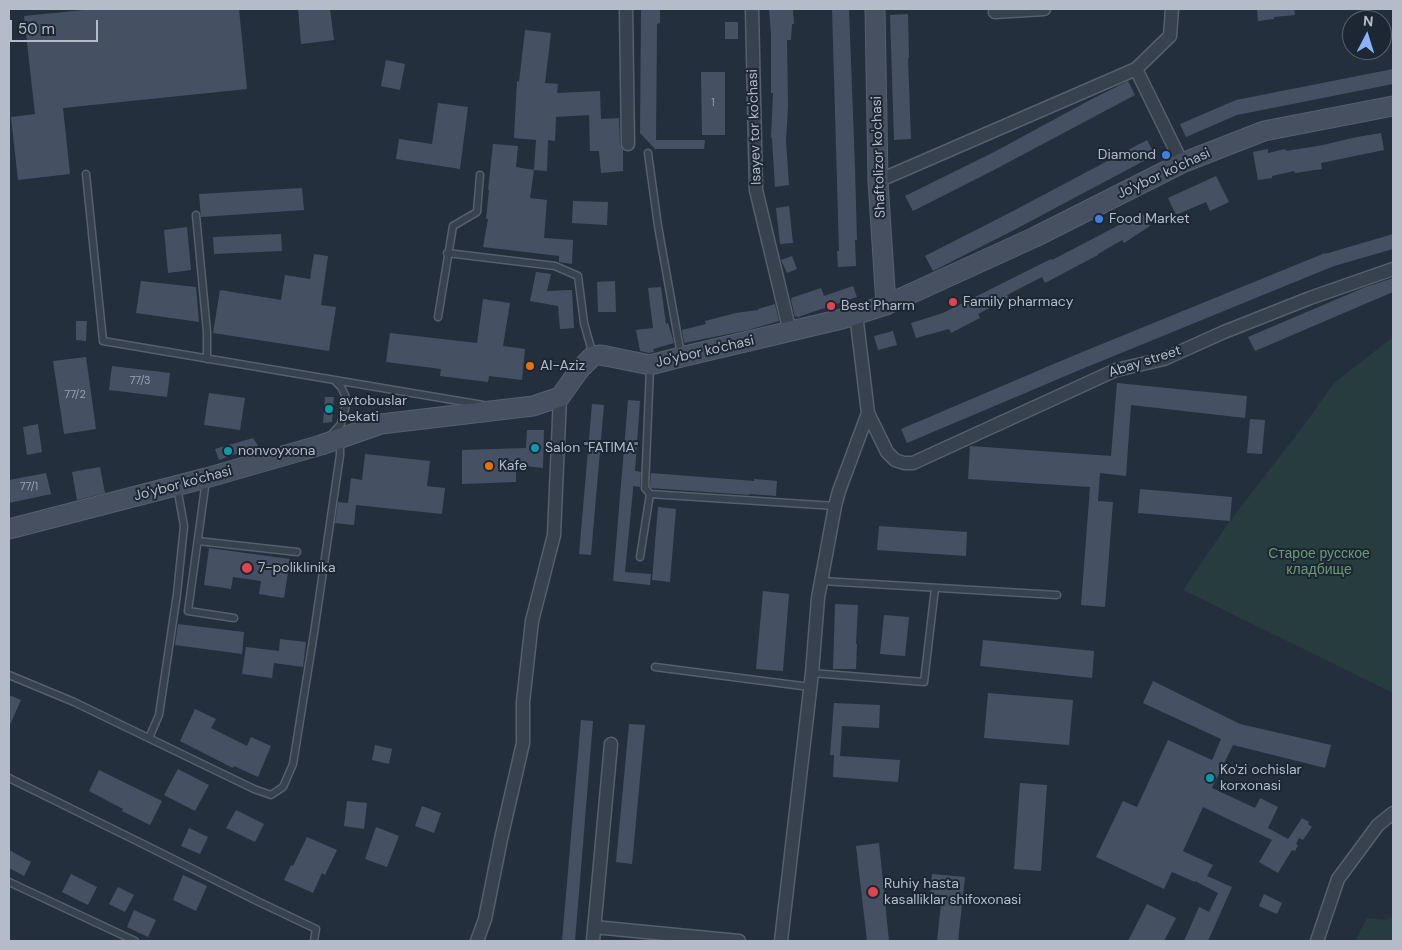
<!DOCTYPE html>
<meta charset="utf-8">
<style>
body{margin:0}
#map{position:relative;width:1402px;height:950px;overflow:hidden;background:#242f3e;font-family:"DM Sans",sans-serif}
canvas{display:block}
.frame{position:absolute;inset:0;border:10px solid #b4bcc9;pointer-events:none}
.north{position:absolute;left:1342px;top:10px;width:50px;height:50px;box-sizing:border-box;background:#1d2633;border:1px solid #59626f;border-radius:50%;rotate:5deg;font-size:14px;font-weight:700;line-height:20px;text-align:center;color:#b4bcc9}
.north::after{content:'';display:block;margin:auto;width:18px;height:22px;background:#8ab4f8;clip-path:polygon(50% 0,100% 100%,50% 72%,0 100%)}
.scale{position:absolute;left:10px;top:20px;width:88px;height:22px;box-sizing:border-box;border:2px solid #b4bcc9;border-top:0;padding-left:6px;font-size:15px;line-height:18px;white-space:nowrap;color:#b4bcc9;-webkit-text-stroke:4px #1d2633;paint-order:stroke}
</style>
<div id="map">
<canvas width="1402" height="950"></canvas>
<div class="frame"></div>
<div class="north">N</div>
<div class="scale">50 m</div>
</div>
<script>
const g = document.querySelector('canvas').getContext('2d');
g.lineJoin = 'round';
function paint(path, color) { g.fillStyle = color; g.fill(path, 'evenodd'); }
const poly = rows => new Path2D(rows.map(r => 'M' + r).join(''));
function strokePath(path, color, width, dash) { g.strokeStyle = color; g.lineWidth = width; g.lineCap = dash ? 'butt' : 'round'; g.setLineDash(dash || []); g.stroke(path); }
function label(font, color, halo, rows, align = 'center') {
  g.font = font + ' "DM Sans",sans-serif'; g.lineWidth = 4; g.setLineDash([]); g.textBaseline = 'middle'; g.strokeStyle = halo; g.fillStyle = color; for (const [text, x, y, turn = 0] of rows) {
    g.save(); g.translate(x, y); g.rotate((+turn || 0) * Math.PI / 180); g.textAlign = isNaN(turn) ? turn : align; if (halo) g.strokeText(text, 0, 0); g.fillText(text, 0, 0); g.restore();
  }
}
paint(poly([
 [1393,337,1393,693,1183,590,1230,521,1304,425,1334,383],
 [1393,916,1393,941,1355,941,1367,918,1386,920]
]), '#263c3f');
paint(poly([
 [94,9,239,9,247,89,63,108,70,174,18,180,11,117,35,114,24,16],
 [298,9,330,9,334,40,301,44],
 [641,9,660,9,660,23,657,24,656,140,705,140,704,149,656,149,656,150,640,133],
 [769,9,793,9,794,24,792,24,791,40,787,40,788,106,786,141,789,185,775,187,772,138,771,138,773,93,771,93,771,34],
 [832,9,849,9,855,168,857,240,855,240,856,266,838,267,837,251,839,251],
 [1257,9,1294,9,1295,15,1274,17,1274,19,1258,21],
 [908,14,909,58,908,58,911,139,894,140,890,15],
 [725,22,738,22,738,39,725,39],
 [525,30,551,33,545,83,558,84,557,93,600,91,601,119,619,118,620,144,623,150,623,171,601,173,599,151,590,151,589,115,556,117,555,141,548,140,547,171,534,170,536,140,514,138,517,81,519,82],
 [386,60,405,64,400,90,381,86],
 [1393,69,1393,84,1237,115,1186,137,1180,124,1236,100],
 [701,72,725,72,725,135,702,135],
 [1128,81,1135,95,994,170,913,211,905,196,996,151,1090,100],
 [438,103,468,107,460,169,396,159,399,139,432,144],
 [1381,133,1384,150,1321,163,1322,169,1295,173,1294,171,1272,176,1272,178,1258,180,1253,152,1268,149,1268,153,1285,149,1286,151,1323,145,1357,137],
 [1147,140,1155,155,1014,230,933,271,925,256,1015,210],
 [493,144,518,146,516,167,534,170,530,198,547,200,544,238,573,240,572,264,559,262,559,256,483,247,488,219,486,219,489,190,488,190],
 [1216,176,1229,202,1210,211,1206,202,1176,215,1168,198],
 [302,188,304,210,201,217,199,194],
 [573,201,608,202,607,225,572,223],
 [789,206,793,243,780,244,776,208],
 [1142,213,1150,226,1124,243,1122,240,1098,254,1098,255,1045,283,1042,277,1007,295,1009,298,978,314,980,318,951,333,949,329,916,338,911,323,943,313,1051,259,1052,260],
 [187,227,191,270,168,273,164,230],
 [281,234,282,251,214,254,213,237],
 [1393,234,1393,249,1334,266,1082,369,907,443,901,429,1075,355,1325,253,1325,254],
 [314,254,328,256,321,305,336,307,329,351,213,333,220,290,281,300,285,275,310,279],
 [792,256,797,269,787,273,781,260],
 [536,272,551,274,547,291,572,290,574,328,560,329,558,306,530,301],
 [1393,278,1393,292,1255,351,1248,337,1363,288],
 [141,281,196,287,199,322,136,313],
 [615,281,616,312,598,312,597,282],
 [853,286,857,297,798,317,797,316,795,317,791,300,792,300,791,298,821,288,824,296],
 [661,287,666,324,668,323,674,343,653,349,654,352,649,353,640,351,636,330,653,328,648,288],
 [483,299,510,303,503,346,525,349,522,380,489,376,488,382,440,376,441,369,386,362,390,333,477,343],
 [775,304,779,321,748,330,684,343,682,330,706,324,705,321,736,313,758,310,758,309],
 [76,321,87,321,86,341,76,340],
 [893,331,897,345,878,350,874,336],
 [86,357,96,429,64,434,53,361],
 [112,366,170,373,167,397,109,390],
 [1117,383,1247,396,1245,418,1131,405,1126,476,1100,473,1098,501,1113,502,1105,607,1081,605,1090,487,968,479,970,446,1111,456],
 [209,393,245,398,240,430,204,425],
 [325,397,334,397,332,422,323,423],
 [628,400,640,401,635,471,641,472,640,487,633,486,633,490,625,572,651,574,650,585,613,581],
 [592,404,604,405,591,555,579,554],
 [1250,419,1265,420,1262,454,1247,453],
 [38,424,42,452,27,455,23,427],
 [527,430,544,430,543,468,516,465,516,482,462,484,462,450,526,448],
 [253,438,258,446,219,460,215,449],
 [365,454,430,461,427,486,445,488,442,514,356,505,354,525,335,523,338,502,348,503,351,478,362,480],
 [100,467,105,493,77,500,72,472],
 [46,473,51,494,9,503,9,480],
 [651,473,754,481,754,479,777,481,776,496,750,494,749,495,651,488,650,486],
 [1140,489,1232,497,1230,521,1138,513],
 [658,507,676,509,670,582,652,580],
 [879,526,967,532,966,556,877,550],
 [209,548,290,559,284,598,259,594,261,581,233,577,231,589,204,585],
 [763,591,789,594,783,671,756,669],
 [835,604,858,605,856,644,857,644,856,669,833,669],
 [884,615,909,617,905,656,880,654],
 [178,624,244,632,242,654,175,645],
 [280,639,306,642,303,667,274,663,272,678,242,674,246,647,279,651],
 [983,640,1094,651,1092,678,980,666],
 [1153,681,1240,724,1331,745,1325,768,1233,745,1212,788,1255,808,1260,798,1278,807,1268,828,1288,839,1302,818,1309,822,1308,824,1312,827,1303,840,1299,838,1296,844,1298,845,1295,851,1292,850,1278,873,1259,862,1272,840,1203,807,1183,851,1213,865,1207,876,1232,887,1208,941,1184,941,1199,907,1209,912,1218,893,1195,881,1195,882,1172,872,1164,889,1096,857,1123,801,1137,807,1168,740,1212,760,1221,739,1143,703],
 [988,693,1073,700,1069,745,984,738],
 [9,695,21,700,9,727],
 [834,703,880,705,879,728,842,726,840,756,900,760,898,782,833,777,834,755,830,755],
 [195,709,216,719,211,728,247,746,251,737,271,746,258,777,234,766,233,768,180,741],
 [581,720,593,721,583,844,575,941,562,941],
 [629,724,645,725,632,864,616,862],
 [375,745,392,749,389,764,372,760],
 [178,769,209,785,195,811,164,795],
 [99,770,162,801,150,825,122,811,123,809,89,791],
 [1020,783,1047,785,1041,871,1014,869],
 [347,801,367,803,364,829,344,826],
 [422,806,441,813,434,833,415,826],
 [236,810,264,824,255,842,226,828],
 [376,827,399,836,387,867,365,859],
 [189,828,208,837,200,854,181,846],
 [307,837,337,850,325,875,322,873,313,893,284,880,291,865,293,866],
 [879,843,889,941,867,941,856,846],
 [9,850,31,862,24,876,9,868],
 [71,874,97,887,88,905,62,892],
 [932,874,965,877,958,941,937,941,942,895,930,894],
 [183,875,207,886,196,911,173,900],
 [118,887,134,895,125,912,109,904],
 [1264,894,1282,903,1277,914,1259,906],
 [1147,904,1176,918,1164,941,1128,941],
 [134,910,156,920,148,937,127,927]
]), '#455162');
const lane = poly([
 [648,153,658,226,681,355],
 [86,174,103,341,483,405],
 [196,215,207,332,207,359],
 [447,253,555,266,578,276,584,323,593,355],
 [438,317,453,226,477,212,480,175],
 [330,436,341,424,346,405,345,395,341,387,335,381],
 [206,480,188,611,234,618],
 [650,494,645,488,650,367],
 [198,541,297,552],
 [640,557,650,494,835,506],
 [822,581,1057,595],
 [655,667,810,687],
 [812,673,924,682,935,588],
 [9,675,74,702,254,789,271,795,283,787,293,764,314,633,340,455,340,442],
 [149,738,159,715,177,594,184,526,177,487],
 [9,778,143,844,257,901,316,929,314,941],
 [9,882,135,941]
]);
const street = poly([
 [626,9,628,144],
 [752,9,756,190,790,332],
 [995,12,1044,9],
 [1136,69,1170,36,1172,9],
 [878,181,1136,69,1182,163],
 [868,413,887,452,895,460,904,463,913,463,1116,370,1164,359,1224,332,1310,298,1393,269],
 [594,927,739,941],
 [477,941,485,919,501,839,523,743,523,702,532,621,554,535,560,397],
 [593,941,611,744],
 [781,941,812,673,818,598,835,506,839,491,868,413,856,314],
 [1317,941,1338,879,1378,825,1393,813]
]);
const secondary = poly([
 [875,9,878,181,886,305],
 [9,529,206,478,321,445,381,424,533,406,560,397,580,369,593,356,599,355,606,356,650,365,681,357,842,319,886,305,1035,237,1182,163,1264,131,1393,106]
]);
strokePath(lane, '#565f6c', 9);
strokePath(street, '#565f6c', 15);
strokePath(secondary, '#565f6c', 21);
strokePath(lane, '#38414e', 6);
strokePath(street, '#38414e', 12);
strokePath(secondary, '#465061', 19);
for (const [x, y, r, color] of [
 [1166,155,5,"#3f7fe0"],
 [1099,219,5,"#3f7fe0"],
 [953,302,5,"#e0444e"],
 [831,306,5,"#e0444e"],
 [530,366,5,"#e8710a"],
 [329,409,5,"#0f9aa8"],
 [535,448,5,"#0f9aa8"],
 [228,451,5,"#0f9aa8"],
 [489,466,5,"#e8710a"],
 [247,568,6,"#e0444e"],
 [1210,778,5,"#0f9aa8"],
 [873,892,6,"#e0444e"]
]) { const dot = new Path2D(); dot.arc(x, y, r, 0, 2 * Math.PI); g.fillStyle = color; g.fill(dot); strokePath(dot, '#1d2633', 2); }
label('11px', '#98a1af', null, [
 ["1",713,103],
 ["77/3",140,381],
 ["77/2",75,395],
 ["77/1",29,487]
]);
label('14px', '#b4bcc9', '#1d2633', [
 ["Isayev tor ko'chasi",755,127,-92],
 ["Shaftolizor ko'chasi",879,157,-92],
 ["Jo'ybor ko'chasi",1164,174,-25],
 ["Jo'ybor ko'chasi",705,352,-13],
 ["Abay street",1145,362,-18],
 ["Jo'ybor ko'chasi",183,484,-15]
]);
label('14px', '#b4bcc9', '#1d2633', [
 ["Diamond",1156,155,"right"],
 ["Food Market",1109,219],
 ["Family pharmacy",963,302],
 ["Best Pharm",841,306],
 ["Al-Aziz",540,366],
 ["avtobuslar",339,401],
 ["bekati",339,417],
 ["Salon \"FATIMA\"",545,448],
 ["nonvoyxona",238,451],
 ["Kafe",499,466],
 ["7-poliklinika",258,568],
 ["Ko'zi ochislar",1220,770],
 ["korxonasi",1220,786],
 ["Ruhiy hasta",884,884],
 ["kasalliklar shifoxonasi",884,900]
], 'left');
label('14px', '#6b9a76', '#1d2633', [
 ["Старое русское",1319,554],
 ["кладбище",1319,570]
]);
</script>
